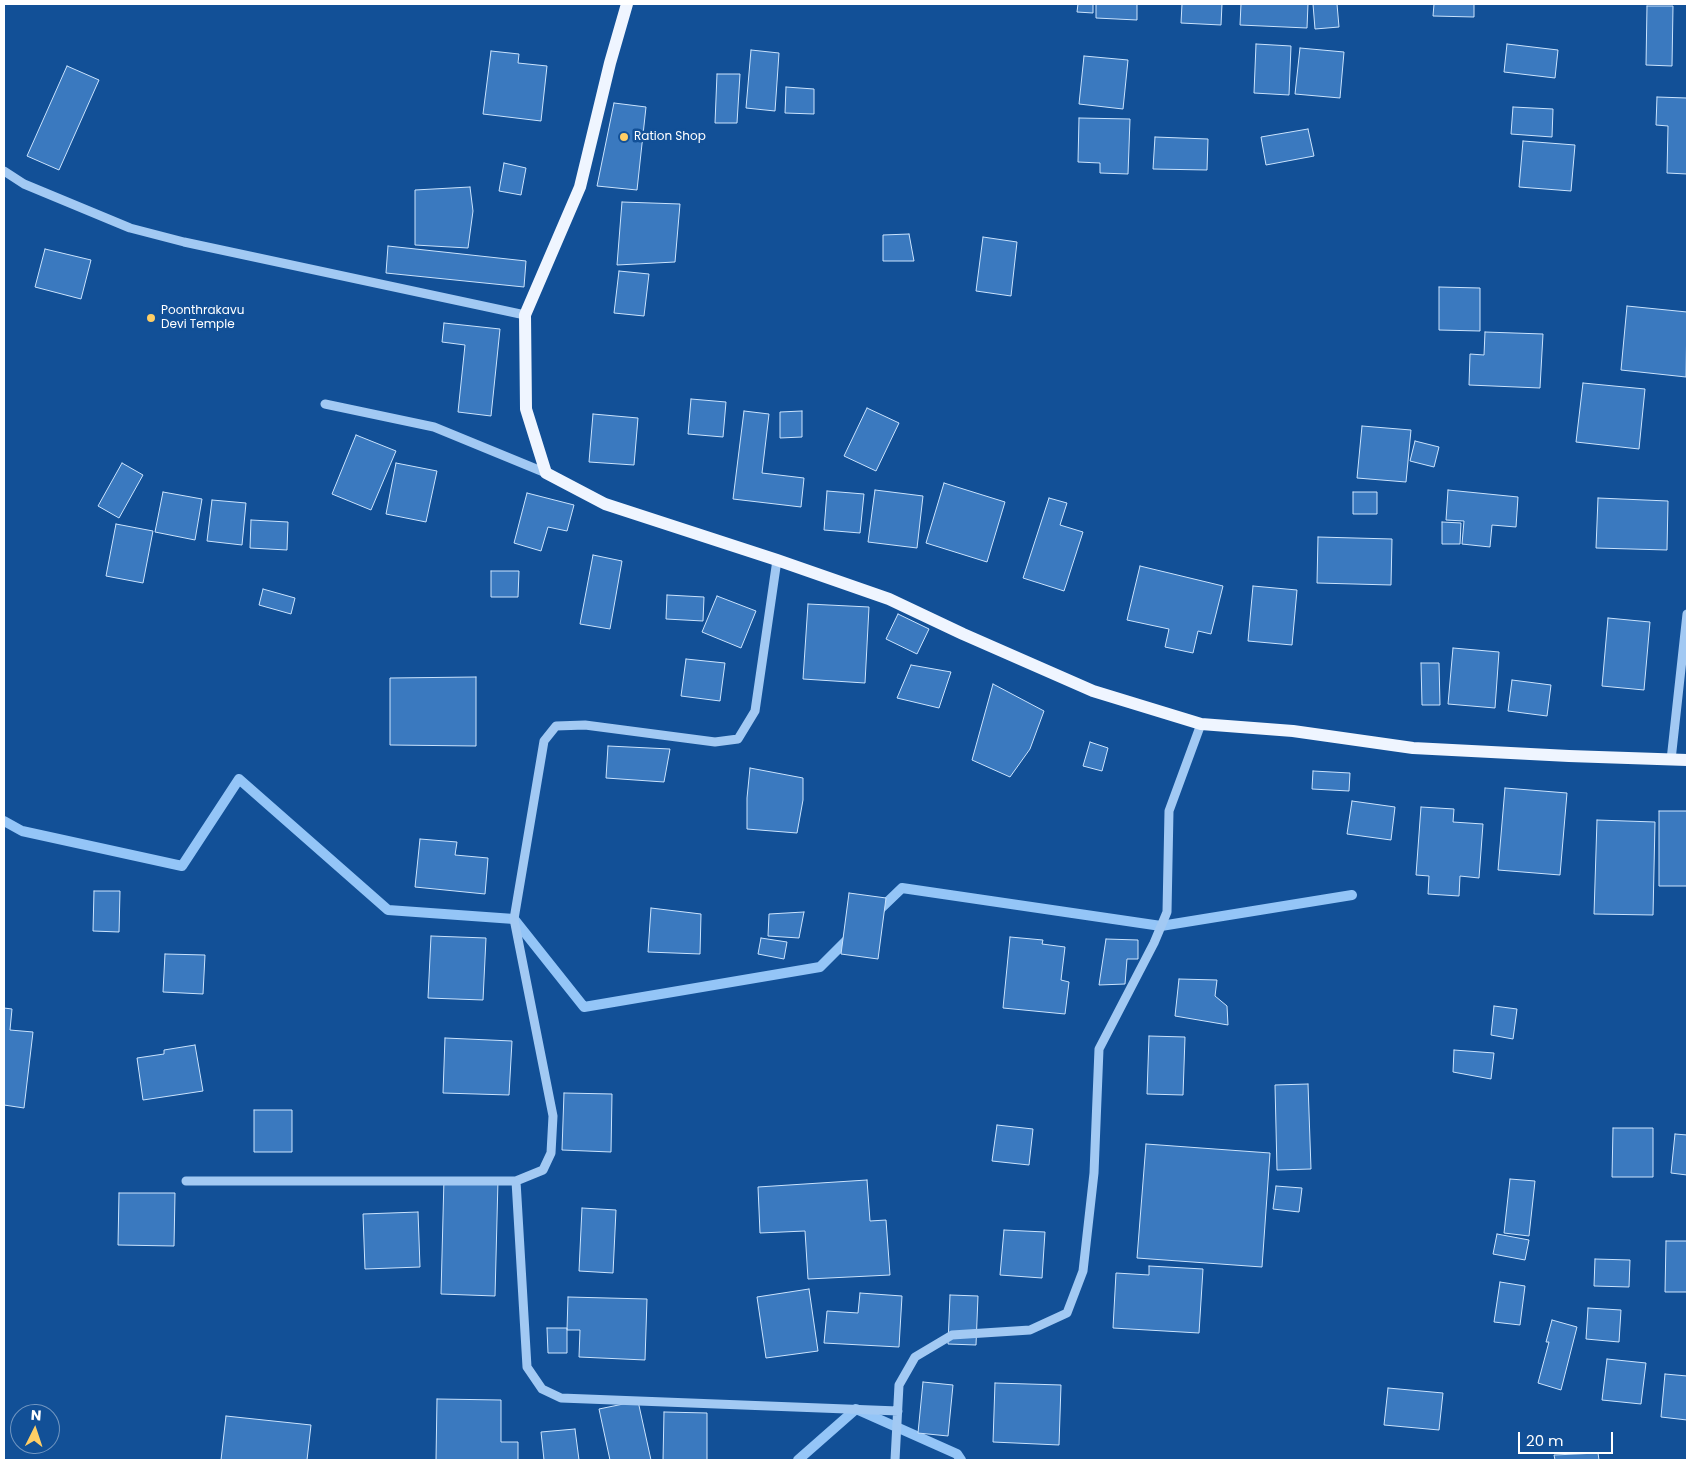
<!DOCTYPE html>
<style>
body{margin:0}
#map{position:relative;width:1691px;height:1464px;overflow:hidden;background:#125097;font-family:Poppins,sans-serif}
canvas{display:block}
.frame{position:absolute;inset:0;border:5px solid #fff;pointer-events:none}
.north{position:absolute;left:10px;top:1404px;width:50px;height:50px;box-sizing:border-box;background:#125097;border:1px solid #7196c1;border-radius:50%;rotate:4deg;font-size:14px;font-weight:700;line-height:20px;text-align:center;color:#fff}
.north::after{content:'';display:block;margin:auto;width:18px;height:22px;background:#ffce65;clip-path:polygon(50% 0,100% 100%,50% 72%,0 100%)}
.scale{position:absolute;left:1518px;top:1432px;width:95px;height:22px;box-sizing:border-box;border:2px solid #fff;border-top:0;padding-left:6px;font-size:15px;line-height:18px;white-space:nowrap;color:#fff;-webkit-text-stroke:4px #125097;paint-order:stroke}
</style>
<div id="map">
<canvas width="1691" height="1464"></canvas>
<div class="frame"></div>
<div class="north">N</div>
<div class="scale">20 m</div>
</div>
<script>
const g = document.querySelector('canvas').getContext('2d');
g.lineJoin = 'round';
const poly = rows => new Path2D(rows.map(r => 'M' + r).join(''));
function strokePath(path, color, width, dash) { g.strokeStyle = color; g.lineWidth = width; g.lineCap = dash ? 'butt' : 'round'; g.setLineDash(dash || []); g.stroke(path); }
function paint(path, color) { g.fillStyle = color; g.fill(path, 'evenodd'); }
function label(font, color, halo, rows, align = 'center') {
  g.font = font + ' Poppins,sans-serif'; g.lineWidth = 5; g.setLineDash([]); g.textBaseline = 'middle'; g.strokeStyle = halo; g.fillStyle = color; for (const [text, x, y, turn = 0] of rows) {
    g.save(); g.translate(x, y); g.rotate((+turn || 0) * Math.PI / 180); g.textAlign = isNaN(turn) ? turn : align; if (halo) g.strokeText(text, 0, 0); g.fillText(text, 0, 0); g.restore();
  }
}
strokePath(poly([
 [4,821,22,831,182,866,239,779,388,910,514,919,584,1007,820,967,851,936],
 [876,913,902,888,1161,926,1352,895],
 [798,1460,856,1409,957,1454,961,1460]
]), '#94c5f7', 10);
const building = poly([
 [1078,4,1093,4,1093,13,1077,12,1078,4],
 [1096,4,1137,4,1137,20,1096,18,1096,4],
 [1182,4,1222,4,1221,25,1181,23,1182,4],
 [1241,4,1308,4,1307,28,1240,25,1241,4],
 [1313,4,1337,4,1339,27,1315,29,1313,4],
 [1434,4,1474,4,1474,17,1433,16,1434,4],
 [1647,6,1673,6,1672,66,1646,65,1647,6],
 [1256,44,1291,46,1289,95,1254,93,1256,44],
 [1507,44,1558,50,1555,78,1504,72,1507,44],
 [1300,48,1344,52,1340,98,1295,94,1300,48],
 [751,50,779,53,775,111,746,108,751,50],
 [491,51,519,54,518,63,547,66,541,121,483,114,491,51],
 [1084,56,1128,60,1123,109,1079,104,1084,56],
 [67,66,99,80,59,170,27,156,67,66],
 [717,74,740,74,737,123,715,123,717,74],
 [786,87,814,89,814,114,785,113,786,87],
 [1657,97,1687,98,1687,174,1667,173,1668,126,1656,125,1657,97],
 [614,103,646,107,637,190,597,186,614,103],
 [1513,107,1553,109,1552,137,1511,134,1513,107],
 [1079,118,1130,119,1128,174,1100,173,1100,163,1078,162,1079,118],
 [1308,129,1314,156,1266,165,1261,137,1308,129],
 [1155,137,1208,139,1207,170,1153,169,1155,137],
 [1523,141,1575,145,1571,191,1519,187,1523,141],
 [504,163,526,168,521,195,499,191,504,163],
 [470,187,473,211,468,248,415,245,415,190,470,187],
 [622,202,680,204,675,262,617,265,622,202],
 [909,234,914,261,883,261,883,235,909,234],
 [983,237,1017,242,1011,296,976,291,983,237],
 [388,246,526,261,524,287,386,273,388,246],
 [45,249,91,260,81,299,35,287,45,249],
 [619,271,649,274,644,316,614,313,619,271],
 [1439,287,1480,288,1480,331,1439,330,1439,287],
 [1627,306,1687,312,1686,377,1621,370,1627,306],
 [444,323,500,329,491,416,458,412,465,345,442,342,444,323],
 [1485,332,1543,334,1540,388,1469,385,1470,354,1484,355,1485,332],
 [1583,383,1645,389,1639,449,1576,442,1583,383],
 [691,399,726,402,723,437,688,434,691,399],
 [867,408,899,423,876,471,844,456,867,408],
 [744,411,769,414,762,473,804,478,801,507,733,499,744,411],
 [802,411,802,437,780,438,780,412,802,411],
 [593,414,638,418,634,465,589,462,593,414],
 [1362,426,1411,430,1406,482,1357,478,1362,426],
 [356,435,396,451,371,510,332,494,356,435],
 [1415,441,1439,447,1434,467,1410,461,1415,441],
 [122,463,143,475,119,518,98,506,122,463],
 [396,463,437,471,426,522,386,514,396,463],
 [944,483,1005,502,987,562,926,543,944,483],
 [875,490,923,496,917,548,868,542,875,490],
 [1448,490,1518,497,1516,527,1492,525,1490,547,1462,544,1464,521,1446,520,1448,490],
 [827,491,864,494,860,533,824,530,827,491],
 [163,492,202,499,195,540,155,532,163,492],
 [1353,492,1377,492,1377,514,1353,514,1353,492],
 [527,493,574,505,567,531,548,527,541,551,514,543,527,493],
 [1049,498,1067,503,1060,525,1083,532,1064,591,1023,578,1049,498],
 [1598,498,1668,501,1667,550,1596,548,1598,498],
 [212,500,246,503,242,545,207,541,212,500],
 [251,520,288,522,287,550,250,548,251,520],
 [1442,522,1461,523,1460,544,1442,544,1442,522],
 [116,524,153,531,143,583,106,576,116,524],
 [1318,537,1392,539,1391,585,1317,583,1318,537],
 [593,555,622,561,610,629,580,624,593,555],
 [1140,566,1223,586,1211,634,1198,631,1193,653,1165,647,1169,629,1127,620,1140,566],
 [491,571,519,571,518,597,491,597,491,571],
 [1253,586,1297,590,1292,645,1248,641,1253,586],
 [263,589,295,598,291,614,259,605,263,589],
 [667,595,704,597,703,621,666,619,667,595],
 [717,596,756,611,741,648,702,632,717,596],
 [808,604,869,607,865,683,803,679,808,604],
 [898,614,929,629,917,654,886,639,898,614],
 [1608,618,1650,622,1644,690,1602,686,1608,618],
 [1453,648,1499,652,1495,708,1448,704,1453,648],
 [686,659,725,663,720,701,681,696,686,659],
 [1421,663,1439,663,1440,705,1422,705,1421,663],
 [911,665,951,672,939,708,897,698,911,665],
 [476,677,476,746,390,745,390,678,476,677],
 [1512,680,1551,685,1547,716,1508,711,1512,680],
 [993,684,1044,711,1030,749,1010,777,972,760,993,684],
 [1090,742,1108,748,1102,771,1083,766,1090,742],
 [608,746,670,749,664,782,606,778,608,746],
 [750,768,803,778,803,800,797,833,747,829,747,798,750,768],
 [1313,771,1350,773,1349,791,1312,789,1313,771],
 [1505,788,1567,793,1560,875,1498,870,1505,788],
 [1352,801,1395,807,1391,840,1347,834,1352,801],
 [1421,807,1454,809,1453,822,1483,824,1479,878,1460,876,1459,896,1428,894,1429,876,1416,875,1421,807],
 [1659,811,1687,811,1687,886,1659,886,1659,811],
 [1597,820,1655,822,1653,915,1594,914,1597,820],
 [420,839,457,842,455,855,488,858,485,894,415,887,420,839],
 [94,891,120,891,119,932,93,931,94,891],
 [849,893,886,898,878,959,841,954,849,893],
 [651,908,701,914,700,954,648,952,651,908],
 [804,912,799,938,768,936,769,914,804,912],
 [431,936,486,938,483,1000,428,998,431,936],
 [1010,937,1043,940,1042,944,1065,947,1061,980,1069,982,1065,1014,1003,1008,1010,937],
 [761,938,787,942,784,959,758,954,761,938],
 [1106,939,1138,940,1138,959,1127,959,1125,984,1099,985,1106,939],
 [165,954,205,955,203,994,163,992,165,954],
 [1179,979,1217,980,1215,996,1227,1006,1228,1025,1175,1016,1179,979],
 [1494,1006,1517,1009,1513,1039,1491,1035,1494,1006],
 [4,1008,12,1009,10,1030,33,1032,24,1108,4,1105,4,1008],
 [1149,1036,1185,1037,1183,1095,1147,1094,1149,1036],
 [445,1038,512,1041,509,1095,443,1093,445,1038],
 [195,1045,203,1091,143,1100,137,1058,164,1054,164,1050,195,1045],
 [1454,1050,1494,1053,1491,1079,1453,1072,1454,1050],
 [1308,1084,1311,1169,1277,1170,1275,1085,1308,1084],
 [564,1093,612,1094,611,1152,562,1150,564,1093],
 [254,1110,292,1110,292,1152,254,1152,254,1110],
 [997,1125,1033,1129,1029,1165,992,1161,997,1125],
 [1613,1128,1653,1128,1653,1177,1612,1177,1613,1128],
 [1675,1134,1687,1135,1687,1175,1671,1173,1675,1134],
 [1146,1144,1270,1153,1262,1267,1137,1258,1146,1144],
 [444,1178,498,1180,495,1296,441,1294,444,1178],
 [1510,1179,1535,1181,1529,1236,1504,1233,1510,1179],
 [867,1180,870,1221,886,1220,890,1275,808,1279,805,1231,760,1233,758,1187,867,1180],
 [1276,1186,1302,1188,1299,1212,1273,1209,1276,1186],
 [119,1193,175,1193,174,1246,118,1245,119,1193],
 [582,1208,616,1210,613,1273,579,1271,582,1208],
 [418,1212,420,1267,365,1269,363,1214,418,1212],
 [1004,1230,1045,1232,1042,1278,1000,1275,1004,1230],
 [1497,1234,1529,1240,1525,1260,1493,1254,1497,1234],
 [1666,1241,1687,1241,1687,1292,1665,1292,1666,1241],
 [1595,1259,1630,1260,1629,1287,1594,1286,1595,1259],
 [1149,1266,1203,1269,1199,1333,1113,1328,1116,1273,1149,1275,1149,1266],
 [1500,1282,1525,1286,1520,1325,1494,1322,1500,1282],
 [809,1289,818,1351,766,1358,757,1297,809,1289],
 [860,1293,902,1296,899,1347,824,1343,827,1311,858,1313,860,1293],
 [950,1295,978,1296,976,1345,948,1344,950,1295],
 [568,1297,647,1299,645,1360,579,1357,580,1330,567,1330,568,1297],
 [1588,1308,1621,1310,1619,1342,1586,1339,1588,1308],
 [1552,1320,1577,1327,1561,1390,1538,1383,1549,1342,1546,1342,1552,1320],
 [547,1328,567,1328,567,1353,548,1353,547,1328],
 [1607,1359,1646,1363,1641,1404,1602,1400,1607,1359],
 [1665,1374,1687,1376,1687,1420,1661,1417,1665,1374],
 [923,1382,953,1385,948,1436,918,1433,923,1382],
 [995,1383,1061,1385,1059,1445,993,1442,995,1383],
 [1388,1388,1443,1393,1439,1430,1384,1425,1388,1388],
 [437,1399,501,1400,501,1442,518,1442,518,1460,436,1460,437,1399],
 [638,1401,651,1460,610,1460,599,1409,638,1401],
 [664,1412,707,1413,707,1460,663,1460,664,1412],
 [226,1416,311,1425,307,1460,221,1460,226,1416],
 [575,1429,579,1460,544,1460,541,1432,575,1429],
 [1598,1453,1599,1460,1555,1460,1554,1455,1598,1453]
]);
paint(building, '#3a79bf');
strokePath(building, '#cae3fd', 1);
strokePath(poly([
 [4,171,24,184,130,228,184,242,525,315],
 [325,404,434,427,546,473],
 [1671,760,1687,614],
 [186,1181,516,1181,543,1170,551,1153,553,1116,514,919,544,741,556,726,585,725,715,742,738,739,755,711,777,560],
 [516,1181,527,1367,542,1389,561,1398,898,1411],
 [895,1460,899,1385,915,1357,952,1335,1030,1330,1067,1313,1083,1271,1094,1173,1099,1049,1154,943,1167,912,1169,811,1201,724]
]), '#a2c9f3', 9);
strokePath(poly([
 [627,4,610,63,580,187,525,315,526,409,546,473,605,504,777,560,889,599,963,634,1093,691,1201,724,1293,731,1413,748,1569,756,1687,760]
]), '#eff5ff', 12);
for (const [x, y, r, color] of [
 [624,137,5,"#ffce65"],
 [151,318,5,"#ffce65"]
]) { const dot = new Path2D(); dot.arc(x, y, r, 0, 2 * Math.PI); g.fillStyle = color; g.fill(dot); strokePath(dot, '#125097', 2); }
label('12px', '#fff', '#125097', [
 ["Ration Shop",634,137],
 ["Poonthrakavu",161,311],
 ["Devi Temple",161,325]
], 'left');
</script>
